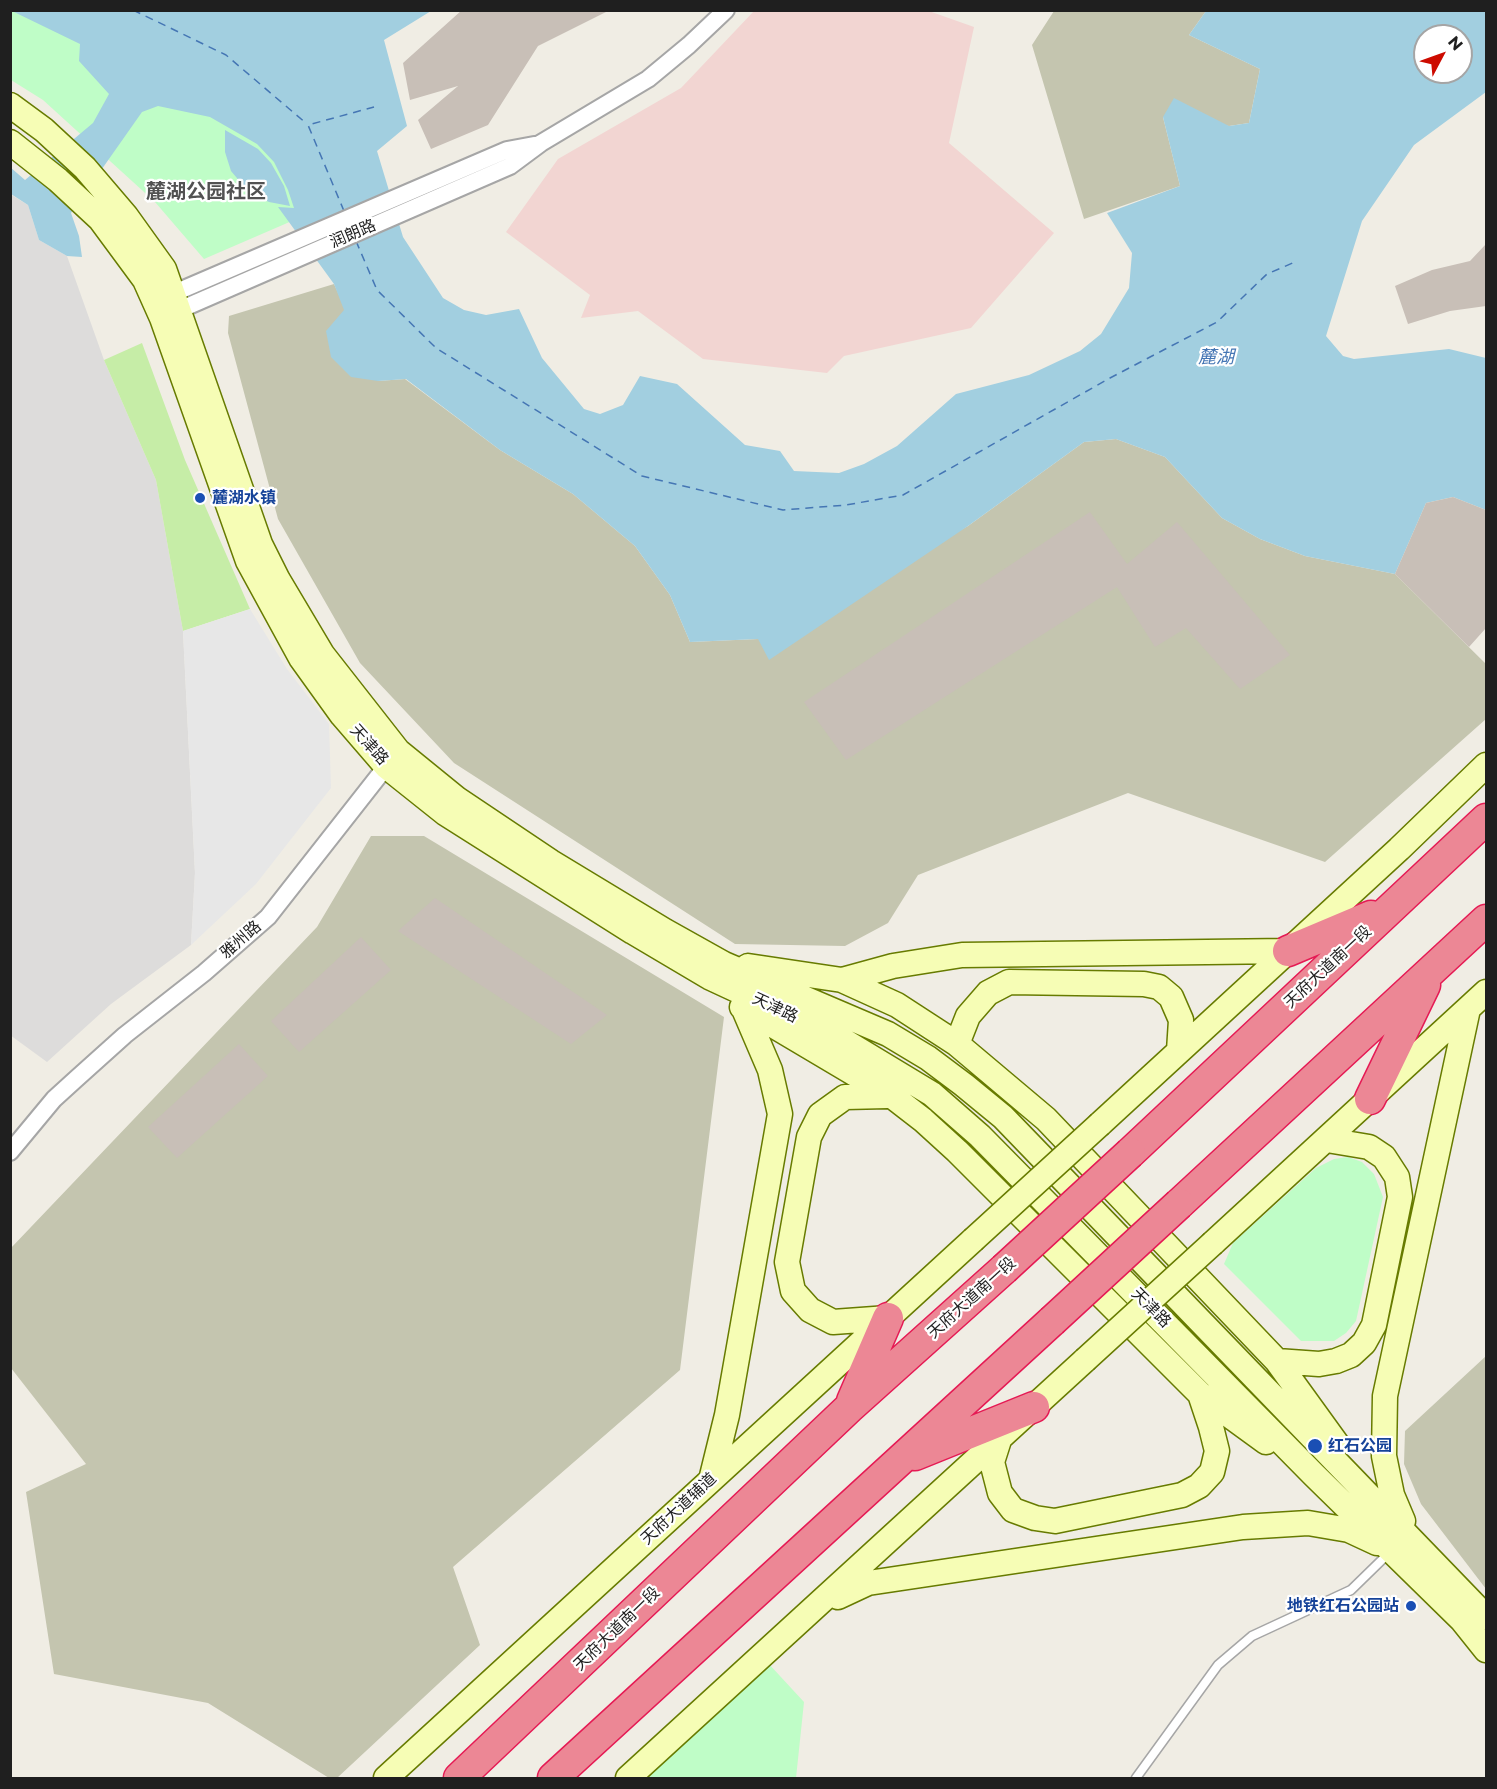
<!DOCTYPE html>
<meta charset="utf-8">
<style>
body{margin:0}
#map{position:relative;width:1497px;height:1789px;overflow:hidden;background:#f0ede4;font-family:Montserrat,sans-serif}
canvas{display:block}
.frame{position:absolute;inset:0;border:12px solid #1f1f1f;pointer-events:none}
.north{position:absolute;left:1413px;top:24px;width:60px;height:60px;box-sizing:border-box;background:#fff;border:2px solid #a5a5a5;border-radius:50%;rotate:49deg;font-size:16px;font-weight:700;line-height:24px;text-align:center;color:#1f1f1f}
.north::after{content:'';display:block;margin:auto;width:21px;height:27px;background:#cd0b00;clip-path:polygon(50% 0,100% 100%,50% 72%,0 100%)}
</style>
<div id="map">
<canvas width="1497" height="1789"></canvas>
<div class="frame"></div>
<div class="north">N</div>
</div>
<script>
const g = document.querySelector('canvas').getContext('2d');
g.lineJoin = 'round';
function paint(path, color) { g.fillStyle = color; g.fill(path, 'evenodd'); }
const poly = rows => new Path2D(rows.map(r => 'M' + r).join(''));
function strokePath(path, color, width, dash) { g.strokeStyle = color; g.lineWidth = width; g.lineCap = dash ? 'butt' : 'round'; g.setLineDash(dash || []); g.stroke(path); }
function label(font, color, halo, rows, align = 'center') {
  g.font = font + ' Montserrat,"Noto Sans SC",sans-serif'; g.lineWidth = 4.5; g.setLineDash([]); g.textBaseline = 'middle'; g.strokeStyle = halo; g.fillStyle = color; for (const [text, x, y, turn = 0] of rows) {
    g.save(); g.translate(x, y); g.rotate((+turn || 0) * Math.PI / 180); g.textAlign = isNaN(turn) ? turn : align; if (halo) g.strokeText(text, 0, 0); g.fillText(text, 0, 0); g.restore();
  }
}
paint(poly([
 [10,194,28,205,39,240,67,256,104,360,156,480,183,631,195,873,191,945,111,1004,47,1062,10,1035]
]), '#dddcdb');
paint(poly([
 [926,10,974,27,949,143,1054,233,971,328,844,356,827,373,703,359,638,311,581,318,590,295,506,232,558,159,681,88,754,11]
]), '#f2d5d2');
paint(poly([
 [1054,11,1206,11,1189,35,1260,69,1249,123,1229,126,1163,117,1180,186,1084,219,1032,45],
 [334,284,378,381,405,379,500,450,573,494,635,546,670,595,690,642,758,639,968,526,1084,442,1116,439,1165,457,1222,518,1260,539,1305,556,1395,574,1486,664,1486,719,1325,862,1128,793,918,875,888,923,845,946,735,944,454,763,360,663,278,519,228,333,229,316],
 [371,836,424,836,724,1017,680,1370,453,1567,480,1645,337,1778,329,1778,208,1703,54,1674,26,1492,86,1464,11,1368,10,1249,317,927],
 [1486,1356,1486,1589,1421,1504,1404,1464,1405,1431]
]), '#c4c5af');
paint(poly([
 [142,343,185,460,250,609,183,631,156,480,104,360]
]), '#c6eda7');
paint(poly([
 [10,11,45,11,271,139,315,211,204,259,155,202,43,100,11,80],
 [1348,1157,1362,1162,1374,1174,1383,1197,1356,1321,1346,1333,1334,1341,1301,1341,1224,1264,1233,1243,1316,1168,1334,1159],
 [768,1663,804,1702,796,1778,642,1778]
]), '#bffdc7');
paint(poly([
 [250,609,287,669,329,724,331,788,256,884,191,945,195,873,183,631]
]), '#e7e7e7');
paint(poly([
 [12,11,431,11,384,40,407,126,377,151,403,237,443,298,464,310,486,315,519,309,542,358,584,409,600,414,623,405,640,376,677,384,745,445,780,451,794,471,839,473,864,464,897,446,956,394,1029,375,1080,351,1101,334,1129,288,1132,253,1107,213,1180,186,1163,117,1174,98,1229,126,1249,123,1260,69,1189,35,1206,11,1486,11,1486,92,1414,145,1362,221,1326,336,1343,356,1354,359,1449,349,1486,358,1486,510,1453,497,1426,503,1395,574,1305,556,1260,539,1222,518,1165,457,1116,439,1084,442,968,526,769,660,758,639,690,642,670,595,635,546,573,494,500,450,406,379,378,381,351,377,331,357,326,331,344,310,334,284,278,207,294,208,288,190,274,162,257,144,210,117,158,106,142,112,71,213,79,236,82,257,67,256,39,240,28,205,11,194,10,167,25,180,93,123,109,94,79,61,80,44],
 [1425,36,1461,36,1461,72,1425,72],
 [225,130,258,149,271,163,284,186,290,206,269,202,252,194,242,184,231,171,225,152]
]), '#a2cfe0');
strokePath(poly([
 [133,10,226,55,307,124],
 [344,211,308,125,374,107],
 [356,241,377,290,436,348,642,476,783,510,846,505,903,495,1110,378,1217,322,1267,274,1295,262]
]), '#4576b4', 1.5, [8, 6]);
paint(poly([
 [462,10,610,10,538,46,488,125,431,149,418,120,458,86,410,100,403,63],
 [1486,244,1486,306,1450,311,1408,324,1395,286,1432,270,1470,261],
 [1453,497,1486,510,1486,628,1469,647,1395,574,1426,503],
 [1090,512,1127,564,1177,522,1290,655,1240,689,1186,628,1155,647,1117,587,846,760,804,702],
 [435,898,607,1015,571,1044,398,931],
 [361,937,391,970,299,1052,271,1021],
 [239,1044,268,1076,177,1158,148,1127]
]), '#c8bfb7');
const lane = poly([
 [1136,1778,1218,1665,1252,1636,1351,1590,1391,1551]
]);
const street = poly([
 [165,297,507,150,534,145],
 [170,314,510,166,541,143,648,79,689,45,726,10],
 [10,1152,54,1099,76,1079,125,1035,204,973,268,917,392,759]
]);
const secondary = poly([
 [10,105,44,130,85,168,126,216,164,269,260,544,278,580,322,654,398,751,457,799,551,862,665,931,724,964,888,1034,928,1058,964,1085,1003,1117,1486,1617],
 [10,142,58,180,100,219,145,280,162,318,248,561,301,658,342,715,386,766,445,813,633,932,709,977,836,1036,932,1094,980,1136,1314,1475,1462,1620,1486,1650],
 [748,966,842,980,897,1005,957,1044,1046,1119,1277,1361,1337,1444],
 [842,980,893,966,962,955,1288,951],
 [742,1007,892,1096,923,1120,957,1151,1200,1394,1266,1442],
 [957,1044,968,1016,988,993,1009,982,1144,984,1159,987,1171,997,1181,1020,1179,1051],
 [887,1096,845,1097,820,1115,809,1137,787,1262,793,1291,810,1310,833,1322,888,1318],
 [1100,1124,1399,849,1486,765],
 [1213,1243,1486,992],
 [1277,1361,1319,1364,1336,1361,1351,1355,1364,1343,1374,1325,1400,1197,1397,1177,1384,1157,1369,1147,1327,1140],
 [999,1440,992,1462,1000,1493,1013,1510,1035,1518,1055,1521,1182,1495,1199,1486,1212,1472,1217,1451,1211,1427,1200,1394],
 [711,1480,727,1415,780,1114,770,1070,743,1007],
 [1403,1521,1392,1495,1384,1456,1385,1396,1468,1009],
 [838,1597,868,1583,1243,1527,1308,1523,1349,1530,1377,1543],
 [386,1778,973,1240],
 [628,1778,1085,1360]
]);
const highway = poly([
 [1288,951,1371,916],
 [1370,1099,1425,985],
 [1130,1153,1486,819],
 [1179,1204,1486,920],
 [852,1401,888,1318],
 [915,1455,1034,1407],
 [459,1778,849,1408,1004,1269],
 [553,1778,1052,1321]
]);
strokePath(lane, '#a6a6a6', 11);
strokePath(street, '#a6a6a6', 20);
strokePath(secondary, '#677b00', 27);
strokePath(highway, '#e51a54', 33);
strokePath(lane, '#fff', 8);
strokePath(street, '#fff', 16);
strokePath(secondary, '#f6fdb5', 24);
strokePath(highway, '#ec8795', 30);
const secondaryBridge = poly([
 [973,1240,1100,1124],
 [1085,1360,1213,1243]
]);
const highwayBridge = poly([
 [1004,1269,1130,1153],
 [1052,1321,1179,1204]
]);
strokePath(secondaryBridge, '#677b00', 27, []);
strokePath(highwayBridge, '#e51a54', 33, []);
strokePath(secondaryBridge, '#f6fdb5', 24);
strokePath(highwayBridge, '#ec8795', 30);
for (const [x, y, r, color] of [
 [200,498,6,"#1a4fb4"],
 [1315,1446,8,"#1a4fb4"],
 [1411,1606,6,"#1a4fb4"]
]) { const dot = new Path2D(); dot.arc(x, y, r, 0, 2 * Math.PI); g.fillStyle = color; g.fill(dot); strokePath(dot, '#fff', 2); }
label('16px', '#1f1f1f', '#fff', [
 ["润朗路",353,234,-23],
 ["天津路",369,745,48],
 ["雅州路",241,940,-41],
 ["天府大道南一段",1328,967,-43],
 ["天津路",775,1008,25],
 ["天府大道南一段",972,1298,-42],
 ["天津路",1151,1308,45],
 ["天府大道辅道",679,1509,-43],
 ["天府大道南一段",617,1629,-44]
]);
label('bold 16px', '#164399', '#fff', [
 ["麓湖水镇",212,498],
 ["红石公园",1328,1446],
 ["地铁红石公园站",1399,1606,"right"]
], 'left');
label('italic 18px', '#4576b4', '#fff', [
 ["麓湖",1216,358]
]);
label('bold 20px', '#525252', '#fff', [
 ["麓湖公园社区",206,192]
]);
</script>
